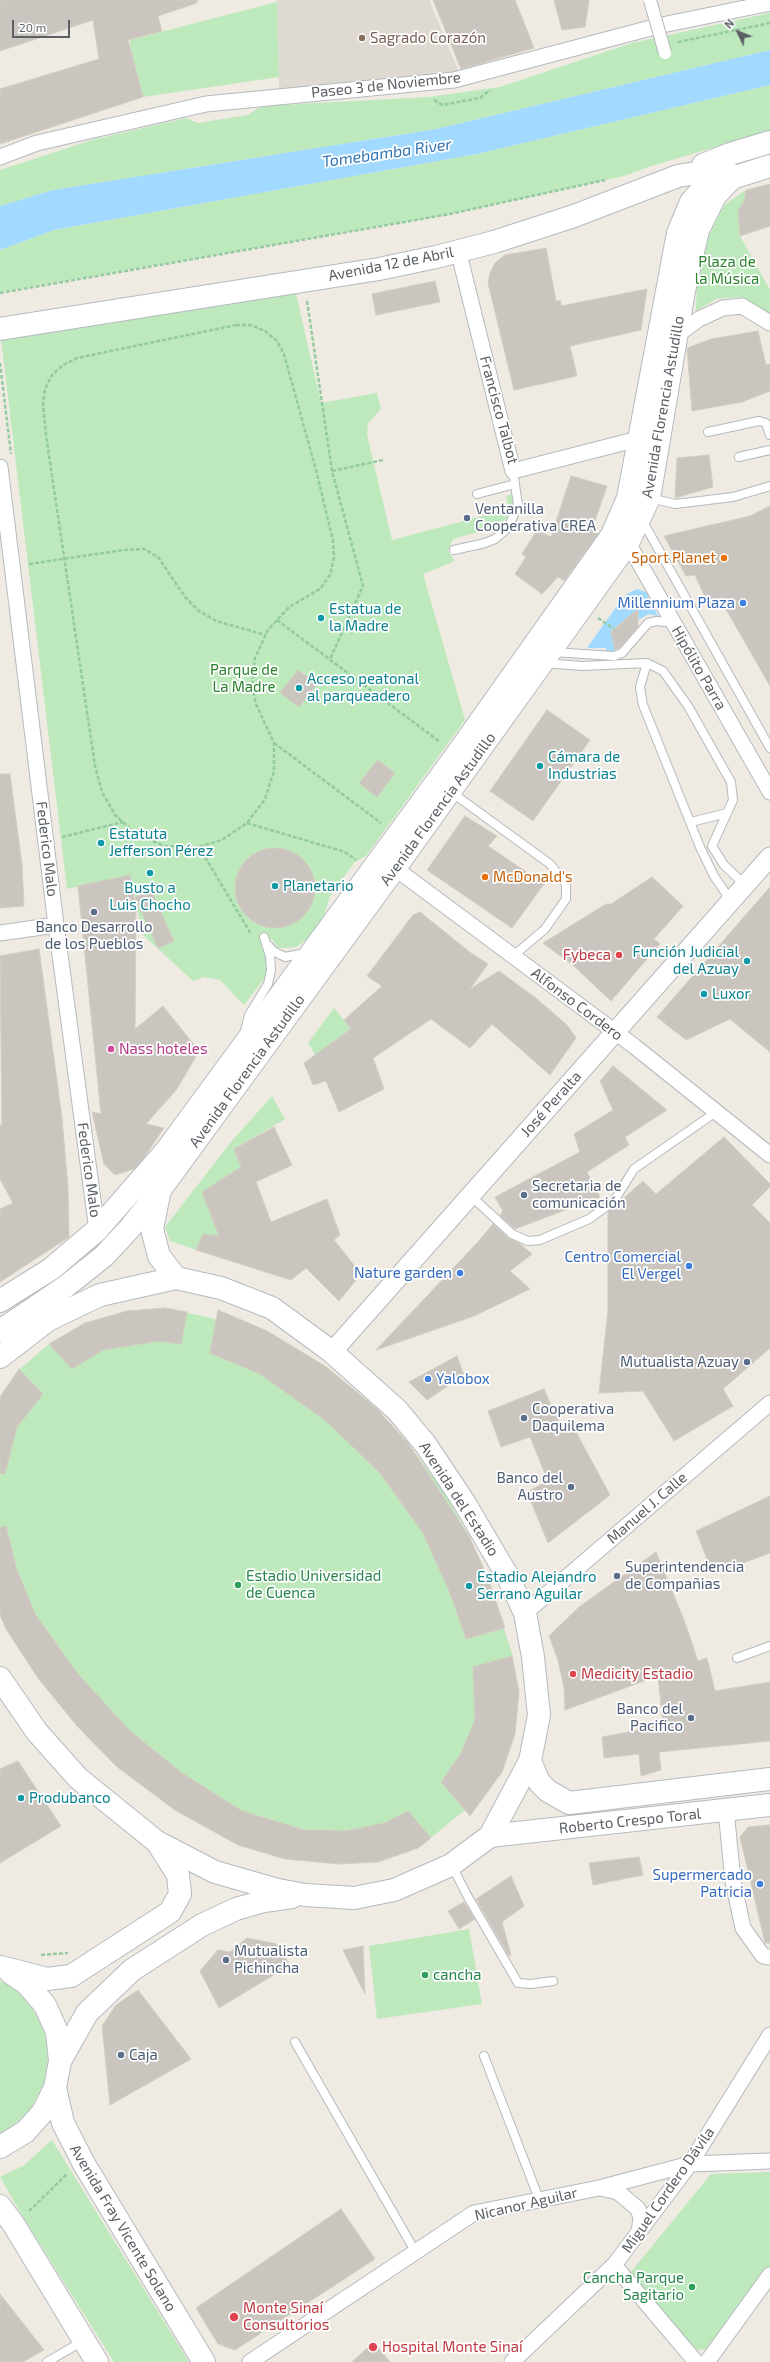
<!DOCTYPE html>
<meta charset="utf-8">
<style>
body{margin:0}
#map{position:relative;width:770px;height:2362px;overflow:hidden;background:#efebe2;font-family:"Exo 2",sans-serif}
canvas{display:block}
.north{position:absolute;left:718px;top:12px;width:40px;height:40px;-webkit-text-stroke:3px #fff;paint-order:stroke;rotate:313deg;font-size:11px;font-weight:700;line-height:16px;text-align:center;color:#5a5f64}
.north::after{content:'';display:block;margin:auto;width:14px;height:18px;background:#5a5f64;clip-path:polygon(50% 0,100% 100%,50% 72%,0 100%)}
.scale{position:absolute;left:12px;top:20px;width:58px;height:18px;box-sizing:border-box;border:2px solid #5a5f64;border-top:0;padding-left:5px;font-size:12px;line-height:14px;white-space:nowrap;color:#5a5f64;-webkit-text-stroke:3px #fff;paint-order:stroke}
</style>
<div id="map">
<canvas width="770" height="2362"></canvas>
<div class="north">N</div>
<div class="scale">20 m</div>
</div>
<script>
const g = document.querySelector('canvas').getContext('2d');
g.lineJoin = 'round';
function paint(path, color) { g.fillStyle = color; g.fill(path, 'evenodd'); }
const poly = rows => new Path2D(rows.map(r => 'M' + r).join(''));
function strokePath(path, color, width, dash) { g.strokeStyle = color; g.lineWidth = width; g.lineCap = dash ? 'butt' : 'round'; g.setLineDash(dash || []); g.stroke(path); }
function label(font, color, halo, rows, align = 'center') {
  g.font = font + ' "Exo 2",sans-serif'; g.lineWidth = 3.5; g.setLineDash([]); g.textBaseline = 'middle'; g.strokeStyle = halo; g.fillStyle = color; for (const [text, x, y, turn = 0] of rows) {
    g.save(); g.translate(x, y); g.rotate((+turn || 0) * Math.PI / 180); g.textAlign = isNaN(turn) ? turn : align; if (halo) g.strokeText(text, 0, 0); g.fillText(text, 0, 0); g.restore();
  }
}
paint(poly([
 [277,0,429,0,460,74,279,89]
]), '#dedad1');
paint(poly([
 [277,2,279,77,143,97,130,49,130,40],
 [770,13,770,50,436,129,53,190,0,206,0,170,92,140,186,118,198,123,248,115,261,106,429,97,500,87,632,43],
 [770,85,770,131,648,167,624,176,450,214,0,292,0,250,54,230,477,154],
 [746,190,744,201,738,212,740,236,770,290,770,315,740,297,716,299,696,311,697,277,705,242,723,206],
 [295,289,321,403,377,393,381,409,368,423,367,435,392,540,509,509,506,496,513,494,516,503,512,513,499,526,453,539,448,551,455,561,423,574,465,720,366,856,355,862,330,896,323,920,311,936,296,947,288,948,278,948,272,939,262,942,269,962,267,975,244,1005,220,980,204,977,193,981,143,935,130,875,67,889,1,339],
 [334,1008,351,1029,316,1056,308,1043],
 [272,1096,285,1119,234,1149,241,1167,219,1236,203,1234,196,1250,170,1241,165,1227,231,1142],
 [165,1308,216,1319,219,1310,267,1331,325,1366,375,1407,408,1443,444,1492,469,1536,488,1578,513,1657,519,1692,515,1734,502,1772,470,1816,465,1810,418,1848,378,1862,285,1859,238,1845,175,1810,116,1766,77,1726,38,1678,6,1629,0,1615,0,1397,19,1370,49,1344,85,1323,127,1311],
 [469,1929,482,2004,377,2019,369,1946],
 [0,1981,10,1985,30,2004,44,2029,48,2057,44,2084,31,2109,10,2128,0,2133],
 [52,2140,71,2171,189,2362,114,2362,23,2217,0,2177,23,2166],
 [770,2172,770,2267,716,2345,709,2349,698,2350,622,2283,711,2174]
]), '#bde9bc');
paint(poly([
 [770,50,770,85,477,154,54,230,0,250,0,206,53,190,436,129],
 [637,589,646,592,658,616,649,614,638,620,638,609,611,631,615,652,607,655,606,648,587,648,621,600,628,593]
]), '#a2daff');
const building = poly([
 [0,0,197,0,197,3,158,16,162,31,128,40,143,97,0,144,0,89,99,59,93,20,0,51,0,0],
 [433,0,515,0,534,48,461,69,433,0],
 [554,0,589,0,585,27,562,30,554,0],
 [770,184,770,226,740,236,738,211,744,201,746,190,770,184],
 [546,248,556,301,561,301,561,306,647,289,641,330,570,346,577,376,514,390,488,283,490,273,495,263,505,255,546,248],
 [435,281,440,302,376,315,372,294,435,281],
 [758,331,766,365,770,364,770,391,742,402,692,411,687,348,711,339,758,331],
 [709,455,713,487,675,498,677,458,709,455],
 [571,476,607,486,592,529,598,534,564,581,558,577,542,594,515,574,526,557,522,554,537,530,551,537,571,476],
 [770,506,770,686,727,611,704,595,695,575,686,576,664,536,750,516,770,506],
 [638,609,638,627,619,648,615,650,611,632,638,609],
 [298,670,317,684,299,707,280,693,298,670],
 [547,710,590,740,533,821,490,791,547,710],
 [378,760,395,773,377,797,359,783,378,760],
 [0,774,10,774,22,865,24,906,0,908,0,774],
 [465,816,497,836,488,846,544,884,512,928,427,870,465,816],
 '235 888a40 40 0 1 1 80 0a40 40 0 1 1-80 0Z',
 [130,875,136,906,135,1029,163,1006,199,1051,177,1089,146,1124,164,1128,145,1156,134,1169,115,1175,104,1164,92,1112,101,1114,78,886,130,875],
 [652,877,683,906,654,939,660,944,611,1001,575,967,543,943,606,904,611,904,652,877],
 [770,887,770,1052,730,1019,686,1040,657,1017,770,887],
 [151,890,174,941,158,948,135,897,151,890],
 [420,912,471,953,488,964,470,989,499,971,537,999,567,1025,576,1038,550,1075,492,1024,470,1048,431,1019,373,1058,384,1089,339,1112,326,1081,313,1085,304,1063,351,1029,344,1020,382,986,367,976,413,915,420,912],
 [39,949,62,1118,68,1187,69,1237,0,1282,0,1209,13,1203,0,1179,0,1125,2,1125,0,956,39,949],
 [613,1066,667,1110,625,1137,629,1145,587,1172,600,1197,515,1229,500,1215,503,1211,495,1197,580,1152,574,1134,613,1110,600,1081,613,1066],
 [274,1127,292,1165,256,1182,271,1222,327,1199,340,1235,334,1240,361,1274,339,1301,306,1268,291,1280,196,1250,203,1234,219,1236,202,1192,241,1167,234,1149,274,1127],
 [724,1137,770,1184,770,1187,752,1205,770,1223,770,1348,723,1389,733,1406,674,1441,643,1391,599,1393,608,1310,608,1212,643,1181,656,1194,724,1137],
 [493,1224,508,1238,519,1243,532,1254,510,1271,530,1289,474,1316,376,1350,477,1243,493,1224],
 [165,1308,187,1312,181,1344,159,1341,103,1350,72,1369,49,1344,85,1323,127,1311,165,1308],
 [218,1310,267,1331,325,1366,376,1408,408,1443,469,1536,488,1578,505,1628,466,1639,450,1593,423,1533,379,1472,325,1420,260,1374,210,1353,218,1310],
 [457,1356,464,1375,427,1400,409,1382,457,1356],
 [19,1369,43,1394,17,1427,5,1474,0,1473,0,1397,19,1369],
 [544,1389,560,1425,570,1421,610,1495,548,1543,527,1492,548,1481,530,1437,501,1447,488,1411,544,1389],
 [770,1496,770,1553,713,1574,696,1531,770,1496],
 [6,1526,16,1567,35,1614,78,1674,129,1730,182,1773,242,1811,304,1830,346,1831,385,1823,408,1811,431,1838,418,1848,378,1862,339,1864,285,1859,238,1845,175,1810,116,1766,77,1726,38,1678,6,1629,0,1615,0,1527,6,1526],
 [656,1552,684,1620,698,1661,707,1658,715,1691,770,1682,770,1741,659,1752,661,1770,641,1776,639,1754,604,1758,602,1737,663,1725,658,1676,565,1710,564,1688,558,1660,549,1636,579,1607,656,1552],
 [512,1656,519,1692,515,1734,502,1772,470,1816,441,1782,460,1755,475,1720,473,1667,512,1656],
 [18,1761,61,1826,0,1863,0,1769,18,1761],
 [770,1825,770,1943,765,1943,740,1837,748,1827,770,1825],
 [639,1857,643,1875,593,1885,589,1863,639,1857],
 [511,1876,524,1906,502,1922,511,1955,509,1956,476,1899,511,1876],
 [464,1902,475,1919,459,1929,448,1911,464,1902],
 [247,1938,277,1944,290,1965,219,2008,200,1971,218,1950,230,1952,247,1938],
 [363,1946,365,1994,343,1950,363,1946],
 [138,1990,191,2059,110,2105,102,2026,116,2005,138,1990],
 [341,2209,375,2259,235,2350,218,2344,196,2308,341,2209],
 [0,2294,44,2350,23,2362,0,2362,0,2294],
 [374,2342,390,2362,352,2362,374,2342]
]);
paint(building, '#cac6bf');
strokePath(building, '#d4cdc0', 1);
const service = poly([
 [708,432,759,421,766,423,770,435],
 [739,457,770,450],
 [477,494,515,484],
 [650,498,675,504,733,497,770,486],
 [642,520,770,748],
 [454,550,485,543,495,539,508,528,518,505,513,471],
 [553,652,614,656,622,653,648,623,657,621,673,623],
 [544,663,582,666,647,663,663,671,688,706,731,782,733,800,712,846,724,865,745,885],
 [647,663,640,687,643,705,700,847,714,876,731,901],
 [451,792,550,864,566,884,566,899,545,929,513,956],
 [691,822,727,813],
 [268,945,273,951,285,957,305,953],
 [245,1031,249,1015,268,984,271,970,270,956,264,937],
 [470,1195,512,1234,528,1241,540,1240,589,1219,614,1201,634,1169,716,1112],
 [737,1658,770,1646],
 [452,1866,468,1897,518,1983,531,1984,553,1981],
 [295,2042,415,2251],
 [484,2056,539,2199],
 [47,2362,83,2341]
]);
const minor = poly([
 [0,157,37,143,206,104,454,80,662,25,770,3],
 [458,250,513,471,638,439],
 [677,335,699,319,723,308,742,306,770,323],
 [0,467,56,925,97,1230],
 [628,543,770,792],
 [388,863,634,1046,770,1155],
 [0,933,56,925],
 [525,1613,770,1403],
 [726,1810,733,1881,743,1928,763,1956,770,1957],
 [600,2188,618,2192,638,2209,641,2217,639,2233],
 [614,2265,696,2362],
 [250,2362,474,2213,599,2188,690,2164,770,2161],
 [512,2362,614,2265,690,2164,770,2035],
 [707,2362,770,2275]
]);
const tertiary = poly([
 [332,1352,770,857]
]);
const secondary = poly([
 [703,165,730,154,770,142],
 [0,329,379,269,436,257,494,242,574,216,678,176,725,168],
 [159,1194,152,1229,159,1256,176,1278],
 [0,1301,51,1269,97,1230,166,1151,457,754,612,535,628,498,678,233,691,202,718,171],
 [0,1331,65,1287,104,1256,130,1228,160,1190,395,868,628,543,649,498,684,291,698,230,715,196,732,178,770,166],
 [0,1357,48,1320,100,1295,176,1278,221,1288,272,1308,332,1352,397,1410,426,1445,464,1502,507,1575,525,1613,533,1657,539,1715,530,1761,490,1836,451,1865,394,1890,354,1898,305,1895,278,1890,215,1872,157,1842,78,1778,37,1732,0,1678],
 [530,1761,539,1782,548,1791,569,1803,770,1779],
 [490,1836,770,1805],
 [1,1967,47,1979,71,1976,170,1912,180,1894,178,1875,159,1845],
 [60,2061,87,2013,132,1970,202,1925,236,1909,264,1901,292,1897],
 [55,2088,63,2123,84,2164,204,2362],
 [0,2147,25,2132,43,2112,55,2088,60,2061,57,2032,45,2005,26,1983,11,1973],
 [0,2206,14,2225,97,2362]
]);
strokePath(service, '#b5b9be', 10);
strokePath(minor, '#b5b9be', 17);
strokePath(tertiary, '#b5b9be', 21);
strokePath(secondary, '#b6bac0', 24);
strokePath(poly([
 [678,42,770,23],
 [434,100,442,105,480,98,490,90],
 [0,293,450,214,605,180],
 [307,301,332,471,363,586,330,659],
 [236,325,251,325,265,331,277,341,284,354,317,474,333,541,334,558,330,575,320,589,289,607,268,630,255,658,252,687,256,704,274,743,274,771,265,799,247,823,222,840,194,848,165,846,137,835,115,815,102,792,95,766,46,435,43,404,45,389,52,375,63,365,77,358,236,325],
 [0,363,11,454],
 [332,471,383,460],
 [29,564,123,550,144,549,158,557,185,597,199,611,216,621,266,635],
 [598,618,614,629],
 [277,620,440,742],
 [274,743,381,823],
 [247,823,345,852,356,860],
 [62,837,123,822],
 [199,847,251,934],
 [41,1955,68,1953],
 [29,2211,67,2174]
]), '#94caa2', 2.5, [4, 2]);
strokePath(service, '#fff', 8);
strokePath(minor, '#fff', 15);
strokePath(tertiary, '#fff', 19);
strokePath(secondary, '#fff', 22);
const pedestrianBridge = poly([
 [650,0,665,53]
]);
strokePath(pedestrianBridge, '#b5b9be', 14, []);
strokePath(pedestrianBridge, '#fff', 12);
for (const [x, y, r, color] of [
 [362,38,4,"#8d6e63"],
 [467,518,4,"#5c6f8a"],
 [724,558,4,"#e8710a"],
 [743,603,4,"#3f7fe0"],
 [321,618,4,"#0f9aa8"],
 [299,688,4,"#0f9aa8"],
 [540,766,4,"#0f9aa8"],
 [101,843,4,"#0f9aa8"],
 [150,873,4,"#0f9aa8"],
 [485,877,4,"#e8710a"],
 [275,886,4,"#0f9aa8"],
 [94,912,4,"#5c6f8a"],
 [619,955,4,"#e0444e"],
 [747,961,4,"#0f9aa8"],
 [704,994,4,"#0f9aa8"],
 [111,1049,4,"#d1479c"],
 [524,1195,4,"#5c6f8a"],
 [689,1266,4,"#3f7fe0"],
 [460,1273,4,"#3f7fe0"],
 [747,1362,4,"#5c6f8a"],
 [428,1379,4,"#3f7fe0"],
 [524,1418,4,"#5c6f8a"],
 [571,1487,4,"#5c6f8a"],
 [617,1576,4,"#5c6f8a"],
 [238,1585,4,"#2e9e5b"],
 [469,1586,4,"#0f9aa8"],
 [573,1674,4,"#e0444e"],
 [691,1718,4,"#5c6f8a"],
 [21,1798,4,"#0f9aa8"],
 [760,1884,4,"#3f7fe0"],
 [226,1960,4,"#5c6f8a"],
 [425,1975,4,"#2e9e5b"],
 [121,2055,4,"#5c6f8a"],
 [692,2287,4,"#2e9e5b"],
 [234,2317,5,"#e0444e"],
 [373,2347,5,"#e0444e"]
]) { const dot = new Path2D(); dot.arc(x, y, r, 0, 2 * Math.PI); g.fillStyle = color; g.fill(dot); strokePath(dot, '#fff', 1.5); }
label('15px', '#785e54', '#fff', [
 ["Sagrado Corazón",370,38]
], 'left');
label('15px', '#5a5f64', '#fff', [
 ["Paseo 3 de Noviembre",386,85,-6],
 ["Avenida 12 de Abril",391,264,-11],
 ["Avenida Florencia Astudillo",663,407,-80],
 ["Francisco Talbot",499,410,75],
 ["Hipólito Parra",699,668,60],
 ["Avenida Florencia Astudillo",438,809,-54],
 ["Federico Malo",47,849,83],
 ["Alfonso Cordero",577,1004,37],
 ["Avenida Florencia Astudillo",247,1071,-54],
 ["José Peralta",551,1104,-48],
 ["Federico Malo",89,1170,82],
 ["Avenida del Estadio",459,1499,57],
 ["Manuel J. Calle",647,1508,-41],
 ["Roberto Crespo Toral",630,1821,-6],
 ["Miguel Cordero Dávila",668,2190,-55],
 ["Nicanor Aguilar",526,2204,-13],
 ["Avenida Fray Vicente Solano",123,2228,59]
]);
label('15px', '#2c822d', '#fff', [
 ["Plaza de",727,262],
 ["la Música",727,279],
 ["Parque de",244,670],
 ["La Madre",244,687]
]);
label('15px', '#4e5e75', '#fff', [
 ["Ventanilla",475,509],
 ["Cooperativa CREA",475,526],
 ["Banco Desarrollo",94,927,"center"],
 ["de los Pueblos",94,944,"center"],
 ["Secretaria de",532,1186],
 ["comunicación",532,1203],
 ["Mutualista Azuay",739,1362,"right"],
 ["Cooperativa",532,1409],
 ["Daquilema",532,1426],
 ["Banco del",563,1478,"right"],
 ["Austro",563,1495,"right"],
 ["Superintendencia",625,1567],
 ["de Compañias",625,1584],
 ["Banco del",683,1709,"right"],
 ["Pacifico",683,1726,"right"],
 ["Mutualista",234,1951],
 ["Pichincha",234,1968],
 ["Caja",129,2055]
], 'left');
label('15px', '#c56008', '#fff', [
 ["Sport Planet",716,558],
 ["McDonald's",493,877,"left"]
], 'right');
label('15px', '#366cbe', '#fff', [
 ["Millennium Plaza",735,603],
 ["Centro Comercial",681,1257],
 ["El Vergel",681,1274],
 ["Nature garden",452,1273],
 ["Yalobox",436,1379,"left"],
 ["Supermercado",752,1875],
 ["Patricia",752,1892]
], 'right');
label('15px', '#0d838f', '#fff', [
 ["Estatua de",329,609],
 ["la Madre",329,626],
 ["Acceso peatonal",307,679],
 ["al parqueadero",307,696],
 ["Cámara de",548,757],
 ["Industrias",548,774],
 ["Estatuta",109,834],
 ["Jefferson Pérez",109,851],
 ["Planetario",283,886],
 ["Busto a",150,888,"center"],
 ["Luis Chocho",150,905,"center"],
 ["Función Judicial",739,952,"right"],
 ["del Azuay",739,969,"right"],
 ["Luxor",712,994],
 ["Estadio Alejandro",477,1577],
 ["Serrano Aguilar",477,1594],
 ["Produbanco",29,1798]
], 'left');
label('15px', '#be3a42', '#fff', [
 ["Fybeca",611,955,"right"],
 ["Medicity Estadio",581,1674],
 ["Monte Sinaí",243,2308],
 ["Consultorios",243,2325],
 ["Hospital Monte Sinaí",382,2347]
], 'left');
label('15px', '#b23c85', '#fff', [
 ["Nass hoteles",119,1049]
], 'left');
label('15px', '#27864d', '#fff', [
 ["Estadio Universidad",246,1576],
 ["de Cuenca",246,1593],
 ["cancha",433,1975],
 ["Cancha Parque",684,2278,"right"],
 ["Sagitario",684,2295,"right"]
], 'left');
label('italic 16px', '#3375b2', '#fff', [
 ["Tomebamba River",387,153,-8]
]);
</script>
